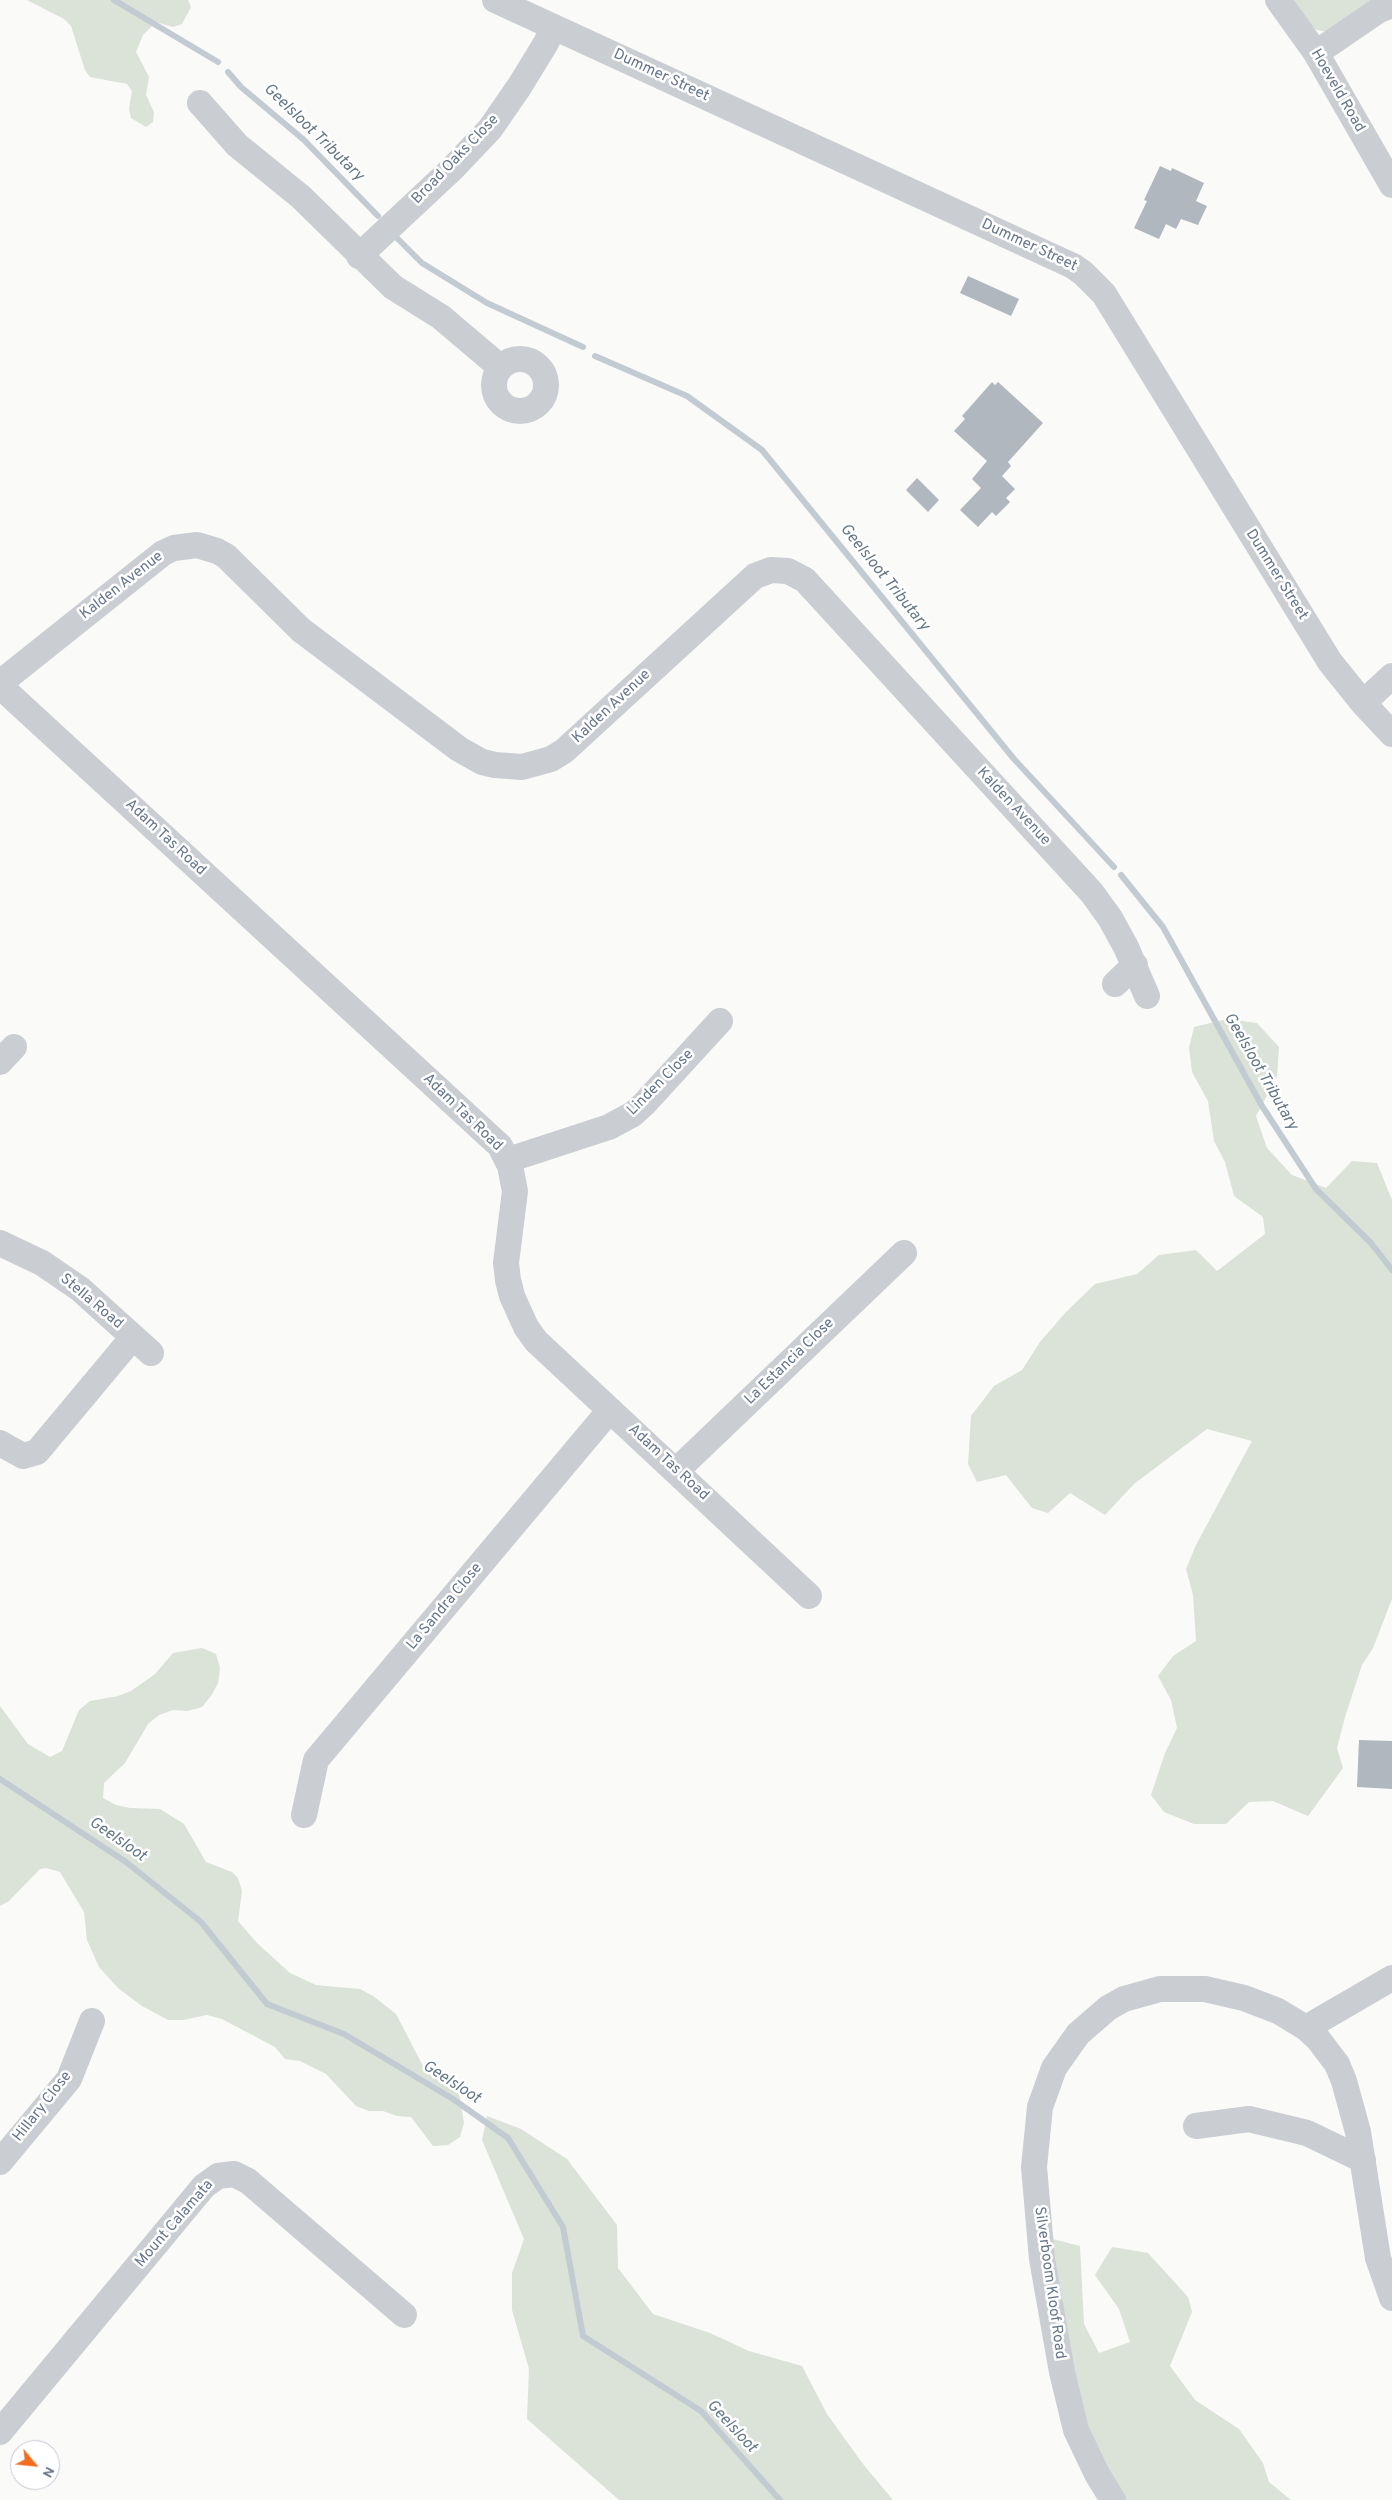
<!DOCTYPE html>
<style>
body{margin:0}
#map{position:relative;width:1392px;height:2500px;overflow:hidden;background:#fafaf8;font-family:Overpass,sans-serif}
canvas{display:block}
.north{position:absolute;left:10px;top:2440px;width:50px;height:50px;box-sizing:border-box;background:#fff;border:1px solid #c2c8d1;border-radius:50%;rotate:118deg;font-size:14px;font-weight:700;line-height:20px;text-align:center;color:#67768b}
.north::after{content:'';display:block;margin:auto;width:18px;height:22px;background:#f06e21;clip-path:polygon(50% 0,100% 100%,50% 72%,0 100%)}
</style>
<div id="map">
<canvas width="1392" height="2500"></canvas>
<div class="north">N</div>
</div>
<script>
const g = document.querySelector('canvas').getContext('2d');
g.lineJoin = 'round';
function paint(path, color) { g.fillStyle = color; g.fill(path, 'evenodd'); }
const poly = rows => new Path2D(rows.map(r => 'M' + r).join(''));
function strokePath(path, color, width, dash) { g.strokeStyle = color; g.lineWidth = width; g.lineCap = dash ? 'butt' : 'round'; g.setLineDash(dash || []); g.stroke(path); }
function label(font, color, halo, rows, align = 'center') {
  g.font = font + ' Overpass,sans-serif'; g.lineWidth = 5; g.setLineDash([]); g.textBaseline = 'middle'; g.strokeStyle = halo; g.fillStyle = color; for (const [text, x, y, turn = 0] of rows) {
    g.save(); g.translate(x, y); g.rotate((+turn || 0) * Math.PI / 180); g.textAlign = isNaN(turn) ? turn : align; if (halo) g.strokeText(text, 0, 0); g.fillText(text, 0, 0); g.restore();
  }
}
paint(poly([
 [27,0,188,0,191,7,182,24,173,27,156,22,143,35,136,52,149,77,146,95,154,112,153,122,146,127,131,118,129,109,132,91,127,84,90,77,85,70,71,26,64,19],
 [1288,0,1378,0,1326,32,1309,28],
 [1227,1019,1257,1023,1279,1047,1277,1077,1256,1116,1267,1148,1292,1175,1326,1188,1352,1161,1377,1163,1392,1200,1392,1599,1373,1648,1362,1665,1345,1717,1337,1748,1343,1768,1308,1816,1273,1801,1249,1802,1226,1824,1194,1824,1164,1812,1151,1795,1165,1753,1177,1728,1171,1700,1158,1676,1173,1656,1196,1641,1193,1595,1186,1569,1196,1545,1252,1441,1207,1429,1134,1484,1105,1515,1070,1493,1048,1513,1032,1508,1006,1475,977,1482,968,1464,971,1416,994,1386,1022,1370,1040,1342,1066,1312,1095,1284,1137,1274,1159,1255,1196,1250,1217,1271,1265,1234,1263,1217,1234,1196,1225,1162,1214,1141,1208,1101,1192,1072,1189,1048,1194,1027],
 [202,1648,216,1654,220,1668,218,1683,211,1696,202,1707,188,1711,173,1710,159,1715,148,1724,125,1763,104,1783,103,1798,116,1805,130,1808,160,1809,184,1824,206,1862,232,1872,238,1878,242,1891,238,1921,257,1943,290,1973,316,1985,360,1989,373,1996,396,2014,423,2066,459,2093,464,2123,460,2137,448,2145,433,2146,411,2117,397,2116,383,2111,369,2111,356,2106,326,2074,300,2061,285,2059,275,2047,222,2019,207,2015,183,2020,168,2020,142,2006,118,1988,99,1967,87,1940,84,1912,60,1872,46,1868,40,1869,9,1901,0,1906,0,1706,28,1744,50,1757,62,1751,79,1710,90,1701,118,1696,131,1691,155,1674,173,1653],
 [487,2116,521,2129,567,2159,617,2225,618,2268,653,2314,710,2333,749,2351,802,2366,827,2414,863,2464,893,2500,619,2500,527,2419,529,2369,512,2310,512,2273,524,2239,482,2140],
 [1049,2238,1080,2246,1084,2324,1099,2353,1130,2342,1119,2309,1095,2275,1112,2247,1148,2253,1188,2297,1192,2312,1170,2366,1195,2400,1239,2429,1263,2463,1269,2482,1291,2500,1120,2500,1082,2429]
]), '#dbe2d8');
strokePath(poly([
 [114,0,218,62],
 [228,72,241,87,304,140,378,216],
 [397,238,422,263,487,303,583,347],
 [595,356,687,396,762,450,1014,759,1114,867],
 [1121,875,1163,927,1262,1106,1316,1189,1371,1243,1392,1270],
 [0,1779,126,1862,201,1922,267,2004,344,2034,453,2099,508,2138,563,2227,583,2336,701,2411,780,2500]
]), '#c1cbd1', 6);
paint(poly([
 [1160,166,1171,171,1172,168,1204,183,1196,201,1207,206,1198,225,1181,219,1176,229,1166,224,1159,239,1134,228,1147,201,1144,200],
 [968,276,1019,299,1011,316,960,293],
 [992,382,995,385,998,382,1043,423,1008,462,1011,466,1002,476,1015,489,1006,498,1010,502,996,516,992,512,978,527,960,510,981,488,972,479,987,461,954,431,965,419,962,416],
 [917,478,939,500,928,512,906,490],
 [1359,1740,1392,1741,1392,1789,1357,1787]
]), '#b0b7bf');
strokePath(poly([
 [495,0,1073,266,1083,273,1104,294,1330,662,1363,703,1392,734],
 [1278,0,1316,53,1392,185],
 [1316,53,1379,10,1392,5],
 [200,103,237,145,301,197,393,287,441,317,500,367],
 [359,256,452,169,490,129,519,87,546,43,553,27],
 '494 385a26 26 0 1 1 52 0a26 26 0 1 1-52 0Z',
 [0,683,163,553,174,548,197,545,217,551,226,556,301,630,459,749,482,762,495,765,522,767,551,759,564,751,755,576,771,570,788,571,805,580,1092,893,1110,918,1126,947,1147,996],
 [0,686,500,1146,510,1166,515,1191,506,1263,508,1280,512,1296,526,1327,536,1341,809,1596],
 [1363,703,1392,676],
 [1115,984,1135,965],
 [0,1062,14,1047],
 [508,1160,609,1127,633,1114,644,1104,720,1021],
 [0,1243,42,1263,80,1289,151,1353],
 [0,1443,23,1456,37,1452,133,1337],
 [676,1471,904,1253],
 [304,1815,316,1760,610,1410],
 [1306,2028,1392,1978],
 [1196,2126,1249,2119,1307,2133,1363,2160],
 [0,2162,69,2079,92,2021],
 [0,2432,204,2186,218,2176,234,2174,248,2181,404,2315],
 [1113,2500,1097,2474,1076,2430,1062,2372,1042,2259,1034,2167,1040,2107,1054,2068,1078,2034,1108,2008,1124,1999,1160,1989,1205,1989,1244,1998,1278,2011,1306,2028,1318,2039,1337,2064,1344,2081,1358,2132,1378,2258,1392,2298]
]), '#cacdd1', 26);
label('15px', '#67768b', '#fff', [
 ["Dummer Street",661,76,25],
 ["Hoeveld Road",1337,91,60],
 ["Broad Oaks Close",456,160,-46],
 ["Dummer Street",1029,246,25],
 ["Dummer Street",1276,575,58],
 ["Kalden Avenue",122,586,-38],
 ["Kalden Avenue",612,707,-43],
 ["Kalden Avenue",1013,807,47],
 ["Adam Tas Road",165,838,43],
 ["Linden Close",661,1083,-45],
 ["Adam Tas Road",462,1113,44],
 ["Stella Road",91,1302,40],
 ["La Estancia Close",790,1362,-44],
 ["Adam Tas Road",668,1463,43],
 ["La Sandra Close",445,1607,-50],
 ["Hillary Close",43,2107,-52],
 ["Mount Calamata",175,2224,-49],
 ["Silverboom Kloof Road",1049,2283,82]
]);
label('italic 16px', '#637785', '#fff', [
 ["Geelsloot Tributary",313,133,44],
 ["Geelsloot Tributary",884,578,51],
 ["Geelsloot Tributary",1260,1072,60],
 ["Geelsloot",117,1840,35],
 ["Geelsloot",451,2083,33],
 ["Geelsloot",731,2427,47]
]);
</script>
